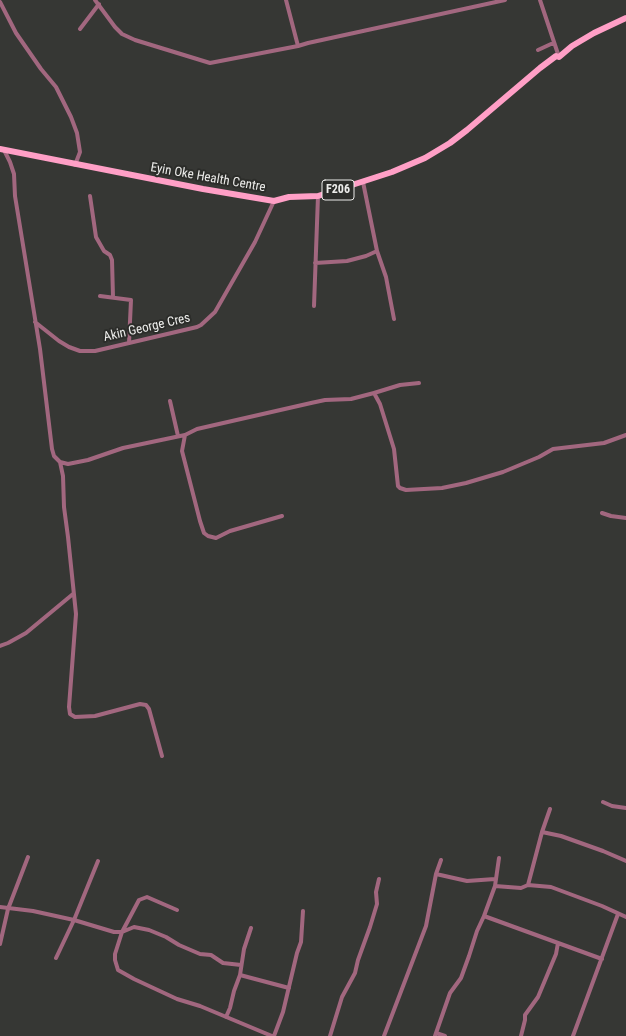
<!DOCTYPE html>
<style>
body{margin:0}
canvas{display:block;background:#363734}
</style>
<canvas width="626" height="1036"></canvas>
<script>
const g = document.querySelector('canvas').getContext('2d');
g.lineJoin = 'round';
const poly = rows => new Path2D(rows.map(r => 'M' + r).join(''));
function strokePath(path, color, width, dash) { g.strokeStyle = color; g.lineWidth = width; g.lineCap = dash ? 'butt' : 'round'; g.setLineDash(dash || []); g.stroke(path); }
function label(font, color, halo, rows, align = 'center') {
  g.font = font + ' "Roboto Condensed",sans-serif'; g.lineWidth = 4; g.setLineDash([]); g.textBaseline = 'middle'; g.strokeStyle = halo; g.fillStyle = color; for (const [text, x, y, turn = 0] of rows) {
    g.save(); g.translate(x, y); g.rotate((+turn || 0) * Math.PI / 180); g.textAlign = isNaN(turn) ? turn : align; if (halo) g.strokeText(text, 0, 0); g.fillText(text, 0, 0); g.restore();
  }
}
strokePath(poly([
 [95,0,115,27,122,34,135,40,210,63,298,46,308,43,505,0],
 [286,0,298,46],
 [540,0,559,57],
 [0,2,16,33,41,69,56,87,71,117,77,133,80,152,75,165],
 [80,29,99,4],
 [538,50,551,44,554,44],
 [4,150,10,162,14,174,15,196,40,349,52,449,54,456,60,462,68,464,88,460,123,448,185,435,197,429,311,403,325,400,351,399,374,393,380,404,394,449,398,486,400,488,406,490,442,488,466,483,503,472,539,457,553,449,604,443,626,435],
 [363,182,377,251,386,277,394,319],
 [90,196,96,237,104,251,110,255,112,260,113,297],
 [315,263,347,261,366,256,377,251],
 [100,296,131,300,129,343],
 [314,306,318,196],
 [35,322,59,341,69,347,80,351,95,351,197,327,201,325,215,312,255,242,274,201],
 [374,393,400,385,419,383],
 [170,401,178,436],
 [185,435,182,451,200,521,204,533,208,536,216,538,230,531,282,516],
 [60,462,63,476,64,507,68,537,76,614,69,707,70,714,75,717,95,716,140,704,146,705,149,709,162,756],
 [602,513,611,516,626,518],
 [0,646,8,643,26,633,73,594],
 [603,802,612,806,626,808],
 [542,832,561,836,603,851,626,861],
 [436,874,467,881,495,879],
 [528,885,542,832,550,809],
 [495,886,521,888,528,885,551,887,602,906,626,917],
 [0,907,33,911,74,920,114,932,122,932,134,927,149,930,166,937,179,945,200,954,211,955,223,963,241,965],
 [177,910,147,897,139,900,122,932,115,954,115,960,118,970,134,979,177,999,200,1006,272,1036],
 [484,916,602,959],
 [0,944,8,909,28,857],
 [56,958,74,920,98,861],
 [240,975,289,988],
 [226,1017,230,1008,234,991,240,975,244,949,251,928],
 [436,1033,445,1036],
 [274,1036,283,1012,297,953,301,942,303,911],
 [330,1036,342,997,355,973,358,960,370,927,377,904,376,892,379,879],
 [384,1036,426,926,436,874,441,860],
 [435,1036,450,993,461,978,469,956,477,931,484,916,495,886,499,858],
 [521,1036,525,1020,525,1015,538,997,556,954,558,943],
 [573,1036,618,914]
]), '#a2677f', 4);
strokePath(poly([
 [0,149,203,189,274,201,289,197,318,196,392,172,425,158,450,143,467,130,540,68,556,56,559,57,572,46,594,33,626,18]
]), '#ff9fc6', 6);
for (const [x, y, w] of [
 [338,190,32]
]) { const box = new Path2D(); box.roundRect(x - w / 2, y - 10, w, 20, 3); g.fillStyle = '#2c2d2a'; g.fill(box); strokePath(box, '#ececea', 1); }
label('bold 12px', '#ececea', null, [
 ["F206",338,190]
]);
label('13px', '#ececea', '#2c2d2a', [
 ["Eyin Oke Health Centre",208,178,10],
 ["Akin George Cres",147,328,-13]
]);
</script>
